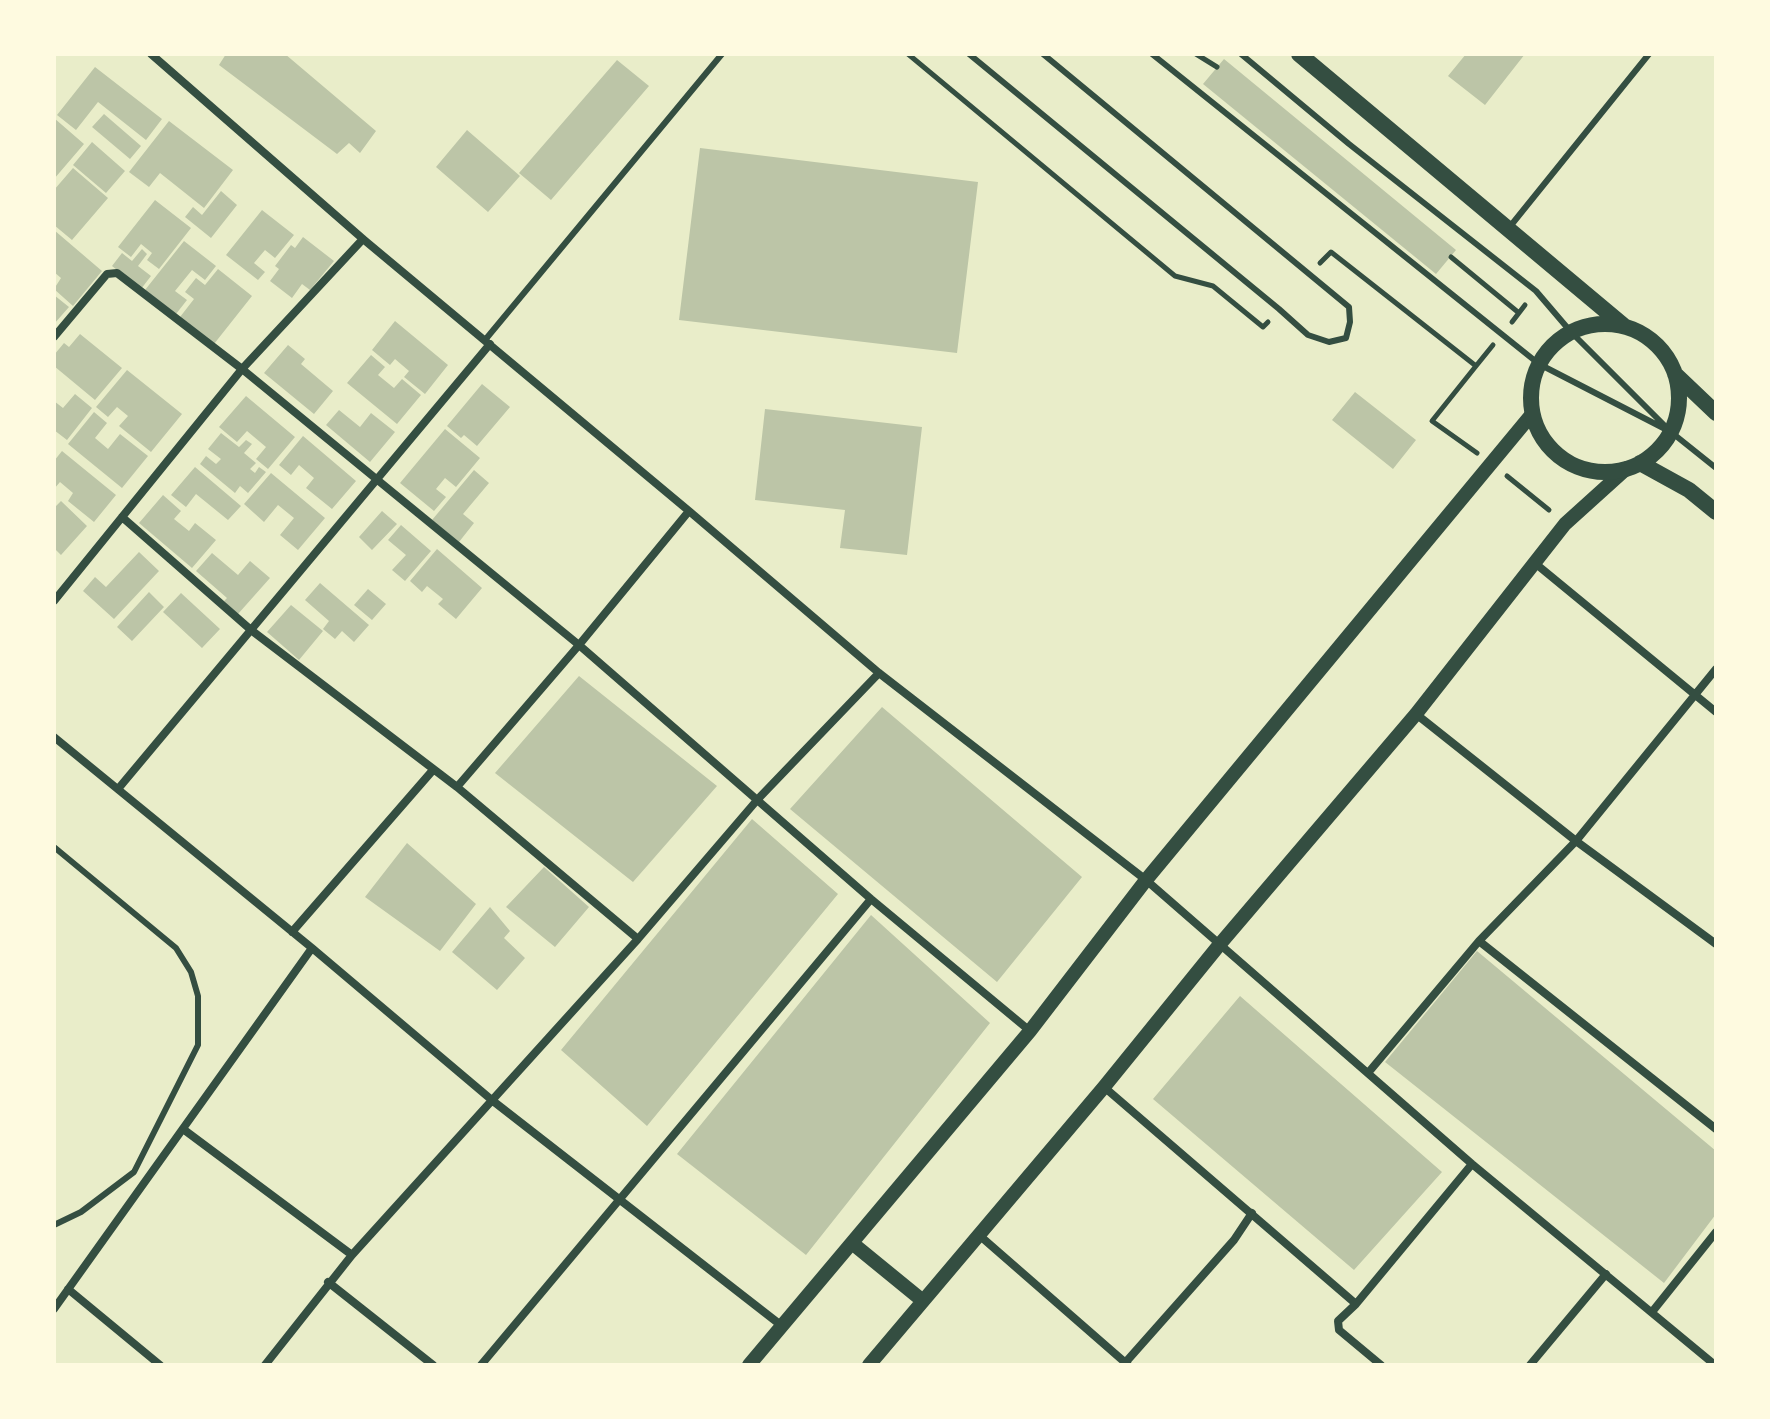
<!DOCTYPE html>
<style>
body{margin:0}
#map{position:relative;width:1770px;height:1419px;overflow:hidden;background:#e9edc9;font-family:Lato,sans-serif}
canvas{display:block}
.frame{position:absolute;inset:0;border:56px solid #fefae0;pointer-events:none}
</style>
<div id="map">
<canvas width="1770" height="1419"></canvas>
<div class="frame"></div>
</div>
<script>
const g = document.querySelector('canvas').getContext('2d');
g.lineJoin = 'round';
function paint(path, color) { g.fillStyle = color; g.fill(path, 'evenodd'); }
const poly = rows => new Path2D(rows.map(r => 'M' + r).join(''));
function strokePath(path, color, width, dash) { g.strokeStyle = color; g.lineWidth = width; g.lineCap = dash ? 'butt' : 'round'; g.setLineDash(dash || []); g.stroke(path); }
paint(poly([
 [226,54,285,54,376,131,360,153,349,143,337,154,219,65],
 [1466,54,1525,54,1485,105,1448,76],
 [1224,59,1456,250,1436,274,1203,84],
 [617,60,649,86,551,200,519,173],
 [95,67,162,119,146,140,98,102,76,130,57,115],
 [104,114,141,146,130,159,92,127],
 [54,118,84,144,54,179],
 [169,121,233,170,204,208,160,173,149,187,129,172],
 [467,130,520,176,488,212,436,167],
 [92,142,125,171,106,193,73,165],
 [700,148,978,182,957,353,679,320],
 [73,168,108,198,72,240,54,225,54,190],
 [221,191,237,205,211,238,185,217,193,207,202,215],
 [155,200,191,228,159,269,147,260,152,253,141,244,131,257,118,247],
 [262,210,294,235,275,258,265,250,254,263,265,272,258,280,226,255],
 [54,230,102,271,73,306,54,289,61,278,54,272],
 [303,237,334,261,310,290,302,284,292,298,270,281,279,269,275,266,291,245,295,248],
 [184,241,216,266,205,280,192,270,175,291,187,300,176,314,145,290],
 [142,249,147,254,138,266,151,276,141,289,112,266,122,253,132,261],
 [218,269,252,296,214,344,180,317,194,299,185,292,196,278,205,285],
 [54,295,69,307,54,324],
 [395,321,448,365,425,394,404,377,409,371,395,359,390,365,372,350],
 [80,334,122,368,95,400,54,366,54,355,64,343,69,347],
 [288,345,305,359,301,364,333,391,314,414,264,373],
 [371,355,385,367,378,375,394,388,402,379,421,395,397,424,347,383],
 [127,370,182,414,151,452,119,426,128,416,117,407,108,417,96,407],
 [482,384,510,407,477,446,464,435,461,438,447,426],
 [1355,392,1416,440,1393,469,1332,420],
 [75,394,92,408,67,440,54,430,54,401,63,408],
 [246,396,295,437,268,469,256,459,266,447,247,431,237,442,219,427],
 [765,409,922,427,907,555,840,548,845,510,755,500],
 [339,410,360,427,371,413,395,432,370,462,326,425],
 [94,412,107,423,95,438,108,449,120,434,148,456,122,488,68,444],
 [445,429,480,458,456,487,445,478,436,489,446,497,434,511,400,483],
 [221,433,239,447,246,440,252,444,244,453,256,463,250,469,255,473,259,467,266,472,248,493,240,486,235,493,200,464,206,456,216,464,221,459,208,449],
 [303,436,356,481,332,509,306,488,314,478,299,465,291,475,279,465],
 [62,451,116,495,94,522,68,501,73,493,60,482,54,489,54,461],
 [195,467,241,506,228,520,196,494,186,507,171,495],
 [474,470,489,483,463,514,474,523,459,542,432,520],
 [271,473,325,518,298,550,280,535,294,518,278,505,264,522,244,504],
 [163,495,181,511,174,519,189,531,195,523,216,540,192,568,139,523],
 [61,501,87,526,61,555,54,548,54,508],
 [382,511,397,524,372,550,359,537],
 [401,525,431,551,405,581,392,570,406,555,388,540],
 [437,549,482,588,456,619,438,604,443,599,427,586,422,592,410,581],
 [139,552,159,571,114,619,83,591,95,577,106,587],
 [212,553,238,575,250,561,270,578,238,614,224,601,227,598,196,571],
 [320,583,369,625,354,642,342,631,335,639,323,629,329,621,305,600],
 [368,589,386,604,372,620,354,605],
 [149,592,164,607,132,641,117,627],
 [181,593,220,629,202,648,163,612],
 [291,605,323,631,299,660,267,632],
 [579,676,717,786,633,882,495,773],
 [882,707,1082,877,997,982,790,809],
 [752,819,838,894,647,1126,561,1050],
 [407,843,476,904,440,951,365,897],
 [544,867,589,907,555,947,506,907],
 [490,907,510,931,504,938,525,958,497,990,452,952],
 [871,915,990,1023,806,1255,677,1154],
 [1477,951,1716,1151,1716,1214,1664,1283,1385,1062],
 [1240,996,1442,1172,1354,1270,1153,1099]
]), '#bcc5a7');
strokePath(poly([
 [908,54,1175,276,1213,286,1263,327,1268,322],
 [1196,54,1217,67],
 [1451,257,1519,313],
 [1320,263,1331,252,1476,366,1493,345],
 [1512,322,1525,305],
 [1476,366,1432,421,1477,453],
 [1507,476,1549,510]
]), '#344e41', 5);
strokePath(poly([
 [969,54,1279,309,1308,335,1329,342,1346,338,1350,322,1349,307,1043,54],
 [1152,54,1539,364,1671,432],
 [1241,54,1349,144,1536,291,1571,332,1671,432,1716,468],
 [1508,229,1649,54],
 [485,340,722,54],
 [54,847,176,948,191,972,198,996,198,1045,134,1172,81,1212,54,1225]
]), '#344e41', 6);
strokePath(poly([
 [151,54,363,239,689,511,879,673,1146,880,1472,1164,1715,1365],
 [54,337,107,274,117,273,242,369,579,645,871,899,1030,1031],
 [122,517,251,630,457,787,638,939],
 [1536,564,1716,712],
 [54,601,242,369,363,239],
 [1416,714,1576,841,1716,944],
 [54,737,312,948,493,1101,782,1326],
 [457,787,579,645,689,511],
 [118,789,490,344],
 [292,932,433,770],
 [1479,941,1716,1129],
 [1368,1073,1479,941,1576,841,1716,669],
 [1104,1087,1356,1304],
 [183,1129,352,1255],
 [979,1235,1128,1365],
 [328,1282,433,1365],
 [68,1289,160,1365],
 [54,1309,312,948],
 [1652,1312,1716,1232],
 [1125,1363,1234,1240,1252,1213],
 [265,1365,352,1255,638,939,758,799,879,673],
 [481,1365,871,899],
 [1381,1365,1339,1330,1338,1321,1356,1304,1472,1164],
 [1530,1365,1606,1274]
]), '#344e41', 8);
strokePath(poly([
 [852,1243,923,1301],
 [749,1365,1030,1031,1146,880,1532,414],
 [869,1365,1104,1087,1220,944,1416,714,1565,524,1627,468]
]), '#344e41', 14);
strokePath(poly([
 [1299,54,1624,326],
 '1531 398a74 74 0 1 1 148 0a74 74 0 1 1-148 0Z',
 [1675,374,1716,413],
 [1640,463,1689,490,1716,512]
]), '#344e41', 16);
</script>
